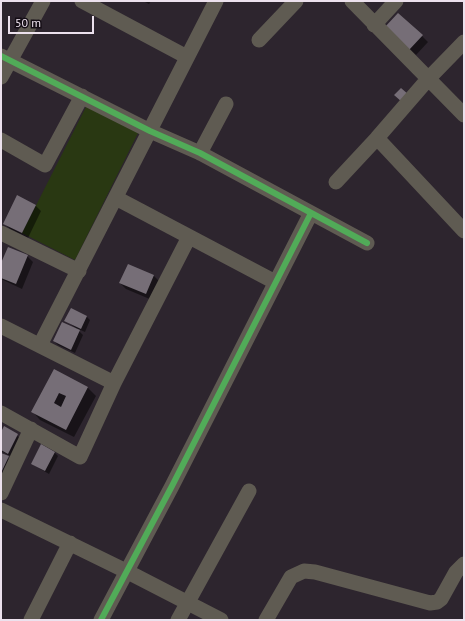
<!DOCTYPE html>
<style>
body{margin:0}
#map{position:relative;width:465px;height:621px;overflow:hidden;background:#2d252e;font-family:"PT Sans",sans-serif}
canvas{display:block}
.frame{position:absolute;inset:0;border:2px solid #ece1ed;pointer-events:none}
.scale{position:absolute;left:8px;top:16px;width:86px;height:18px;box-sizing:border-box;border:2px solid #ece1ed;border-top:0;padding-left:5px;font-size:12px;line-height:14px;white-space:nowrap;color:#ece1ed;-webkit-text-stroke:3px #140d15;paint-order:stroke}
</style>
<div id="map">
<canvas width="465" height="621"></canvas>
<div class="frame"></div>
<div class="scale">50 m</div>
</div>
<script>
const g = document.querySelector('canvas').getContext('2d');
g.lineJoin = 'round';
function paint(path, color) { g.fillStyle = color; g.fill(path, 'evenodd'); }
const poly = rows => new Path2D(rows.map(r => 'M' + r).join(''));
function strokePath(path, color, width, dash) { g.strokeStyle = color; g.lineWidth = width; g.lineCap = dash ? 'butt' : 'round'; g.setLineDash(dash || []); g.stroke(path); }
paint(poly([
 [87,105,139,131,75,260,22,233]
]), '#293812');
paint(poly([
 [143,1,151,1,149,4],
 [392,33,422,36,428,42,416,55],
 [35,205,41,211,28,238,10,229,4,223],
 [27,256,33,262,22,289,1,279,1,266],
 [154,276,160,282,152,300,126,289,120,283],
 [87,317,90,320,85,332,76,328,83,335,75,353,58,345,54,341,75,329,76,328,65,320],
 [54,370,88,388,96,396,74,437,40,420,33,412],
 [4,428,22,439,12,457,1,451,1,434],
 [54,452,58,456,49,474,32,464],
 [1,454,12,461,5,475,1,473]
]), '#0007');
paint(poly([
 [398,13,423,35,409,50,385,27],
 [401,88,409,95,402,102,394,95],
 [17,195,36,205,22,233,3,224],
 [8,247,28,255,16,284,1,278,1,263],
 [128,264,154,275,146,294,119,283],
 [71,308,87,316,81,329,64,321],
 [62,322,80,330,71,350,53,341],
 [54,369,88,387,66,430,31,412],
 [59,393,66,396,61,407,54,403],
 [4,426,18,434,8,454,1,450,1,432],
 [41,444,55,452,45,471,31,464],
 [1,453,9,456,1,473]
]), '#766e77');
strokePath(poly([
 [82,1,187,57],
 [352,1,464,115],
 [374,25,396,1],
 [259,40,296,1],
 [464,42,429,78,377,138,464,231],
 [1,56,150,131,200,153,367,243],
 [1,77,43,1],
 [1,140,45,165,82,96],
 [200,153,226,104],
 [336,182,377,138],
 [116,198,275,282],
 [1,233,79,271],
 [1,326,114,383],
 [40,345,216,1],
 [1,413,80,457,114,383,189,237],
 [1,493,31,429],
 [1,510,128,572,221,620],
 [31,620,70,543],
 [101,620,172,486,311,213],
 [178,620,249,491],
 [266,620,291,577,304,571,315,572,430,603,437,602,441,599,456,572,464,564]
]), '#5f5b52', 15);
strokePath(poly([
 [1,56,150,131,200,153,367,243],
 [101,620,172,486,311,213]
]), '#51ab58', 6);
</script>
